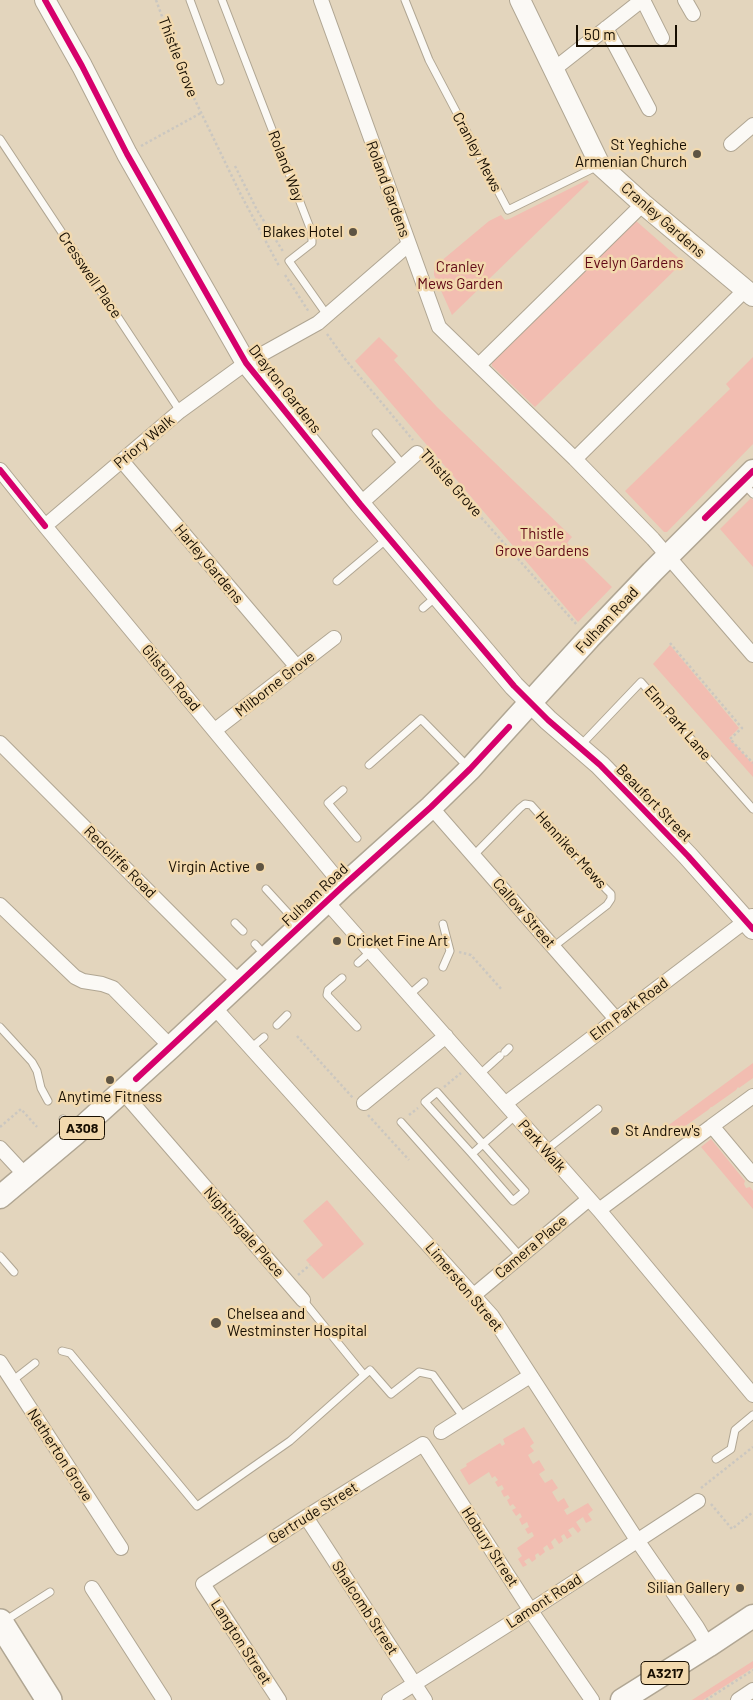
<!DOCTYPE html>
<style>
body{margin:0}
#map{position:relative;width:753px;height:1700px;overflow:hidden;background:#e3d5bd;font-family:Barlow,sans-serif}
canvas{display:block}
.scale{position:absolute;left:576px;top:25px;width:101px;height:22px;box-sizing:border-box;border:2px solid #170e01;border-top:0;padding-left:6px;font-size:15px;line-height:18px;white-space:nowrap;color:#170e01;-webkit-text-stroke:4px #f2d9ae;paint-order:stroke}
</style>
<div id="map">
<canvas width="753" height="1700"></canvas>
<div class="scale">50 m</div>
</div>
<script>
const g = document.querySelector('canvas').getContext('2d');
g.lineJoin = 'round';
function paint(path, color) { g.fillStyle = color; g.fill(path, 'evenodd'); }
const poly = rows => new Path2D(rows.map(r => 'M' + r).join(''));
function strokePath(path, color, width, dash) { g.strokeStyle = color; g.lineWidth = width; g.lineCap = dash ? 'butt' : 'round'; g.setLineDash(dash || []); g.stroke(path); }
function label(font, color, halo, rows, align = 'center') {
  g.font = font + ' Barlow,sans-serif'; g.lineWidth = 5; g.setLineDash([]); g.textBaseline = 'middle'; g.strokeStyle = halo; g.fillStyle = color; for (const [text, x, y, turn = 0] of rows) {
    g.save(); g.translate(x, y); g.rotate((+turn || 0) * Math.PI / 180); g.textAlign = isNaN(turn) ? turn : align; if (halo) g.strokeText(text, 0, 0); g.fillText(text, 0, 0); g.restore();
  }
}
paint(poly([
 [587,180,589,182,452,315,434,275,434,267,489,221,501,215,505,220,509,219],
 [632,220,635,220,683,262,535,407,492,366,492,362],
 [379,337,398,356,394,360,437,407,572,537,567,543,612,587,578,622,355,361],
 [753,357,753,444,667,532,664,532,625,491,730,389,726,384],
 [751,498,753,500,753,567,720,529],
 [670,645,739,728,729,738,751,762,753,761,753,777,653,664],
 [753,1063,753,1078,739,1088,738,1087,736,1090,712,1107,711,1107,708,1110,684,1127,681,1128,681,1130,669,1138,662,1130],
 [711,1139,745,1181,744,1184,746,1188,750,1187,753,1191,753,1209,701,1147],
 [327,1200,364,1244,323,1279,306,1260,323,1245,303,1221],
 [524,1427,534,1443,530,1446,534,1451,528,1455,533,1464,539,1460,545,1470,539,1474,545,1483,552,1479,558,1488,552,1492,558,1502,564,1498,569,1507,564,1510,567,1515,588,1503,593,1510,588,1514,592,1520,586,1523,583,1517,576,1522,581,1530,578,1533,573,1527,568,1530,572,1536,567,1539,564,1534,561,1536,563,1541,559,1544,555,1538,551,1542,554,1548,550,1550,547,1545,543,1548,545,1552,540,1556,538,1553,535,1555,536,1559,532,1562,529,1558,524,1561,527,1565,523,1567,518,1559,522,1556,517,1548,534,1536,532,1532,528,1534,525,1529,529,1527,527,1522,522,1525,519,1519,522,1517,520,1513,516,1516,512,1510,516,1508,513,1504,510,1506,507,1500,510,1498,508,1495,504,1497,501,1491,504,1489,502,1485,498,1487,495,1482,498,1480,495,1476,492,1478,489,1472,469,1485,460,1470,467,1466,466,1464,500,1443,502,1446,505,1444,503,1439],
 [753,1661,753,1668,703,1700,692,1700]
]), '#f2bdb1');
const lane = poly([
 [190,0,220,81],
 [222,0,312,233,312,243,289,261,327,315],
 [405,0,429,60,508,210,598,166],
 [0,139,180,411],
 [376,433,403,465],
 [743,483,753,494],
 [337,581,388,538],
 [423,608,437,596],
 [580,746,641,682,753,809],
 [369,765,421,719,468,767],
 [343,790,328,803,357,838],
 [474,855,520,808,525,804,531,805,606,889,611,894,611,899,607,905,553,947],
 [266,889,298,924],
 [235,923,243,931],
 [255,944,265,955],
 [358,963,371,951],
 [443,967,450,951,443,924],
 [342,978,328,990,327,995,357,1027],
 [409,995,424,982],
 [277,1025,287,1015],
 [0,1027,32,1062,37,1071,41,1088,48,1101],
 [251,1048,264,1037],
 [505,1052,509,1048],
 [480,1074,500,1056],
 [63,1119,74,1132],
 [401,1122,520,1256],
 [546,1150,598,1109],
 [472,1154,513,1201,525,1191,483,1144,437,1092,425,1102,472,1154,483,1144,507,1123,516,1115],
 [0,1256,14,1272],
 [303,1300,364,1375],
 [62,1351,70,1353,197,1506,290,1441,370,1370,391,1394,419,1372,433,1375,464,1418],
 [12,1381,35,1363],
 [716,1459,731,1449,735,1430,753,1415],
 [3,1622,50,1592]
]);
const street = poly([
 [321,0,439,327,575,459,653,539,753,655],
 [643,0,662,38],
 [685,0,693,14],
 [606,28,649,109],
 [553,70,642,0],
 [731,144,753,125],
 [479,365,643,204],
 [575,459,745,290],
 [122,461,297,667],
 [0,470,45,526,343,886],
 [360,504,417,453],
 [45,526,180,411,246,363,318,323,408,245],
 [215,730,334,638],
 [0,743,239,982],
 [431,807,616,1019],
 [326,901,599,1210,753,1395],
 [0,905,75,977,83,981,102,984,113,988,171,1047],
 [214,1007,492,1316,637,1540,697,1627,708,1646],
 [122,1091,303,1300],
 [753,1096,712,1126,753,1175],
 [364,1103,446,1036],
 [506,1103,752,916],
 [0,1148,26,1176],
 [599,1210,712,1126],
 [474,1295,589,1199],
 [0,1362,121,1548],
 [441,1432,530,1376],
 [306,1517,425,1700],
 [92,1588,164,1700],
 [279,1700,203,1584,306,1517,423,1444,531,1611,592,1700],
 [389,1700,542,1603,698,1501],
 [738,1700,753,1690]
]);
const secondary = poly([
 [45,0,82,66,127,154,246,363,360,504,514,686,548,720,600,765,640,806,688,856,753,929],
 [520,0,600,165,643,204,753,296]
]);
const primary = poly([
 [0,1197,75,1134,171,1047,343,886,431,807,470,769,589,638,652,572,753,471],
 [622,1700,708,1646,753,1616]
]);
const highway = poly([
 [0,1622,49,1700]
]);
strokePath(lane, '#b0a693', 9);
strokePath(street, '#b0a693', 16);
strokePath(secondary, '#b0a693', 22);
strokePath(primary, '#b0a693', 25);
strokePath(highway, '#b0a693', 28);
strokePath(poly([
 [156,0,181,68,193,96,241,195,279,266],
 [141,146,201,113],
 [235,166,257,210,284,253],
 [285,275,309,312],
 [327,334,345,359,413,440],
 [428,458,577,625],
 [670,643,742,728,730,739,753,763],
 [459,952,471,955,502,990],
 [297,1036,353,1098],
 [444,1087,461,1073],
 [368,1115,409,1160],
 [409,1115,418,1108],
 [0,1127,21,1109,37,1127],
 [298,1275,310,1265],
 [701,1488,753,1447],
 [711,1504,732,1529,753,1512],
 [706,1700,753,1670]
]), '#cbc7c0', 2.5, [2.5, 2.5]);
strokePath(lane, '#fbf9f5', 7);
strokePath(street, '#fbf9f5', 14);
strokePath(secondary, '#fbf9f5', 20);
strokePath(primary, '#fbf9f5', 22);
strokePath(highway, '#fbf9f5', 25);
strokePath(poly([
 [45,0,82,66,127,154,246,363,360,504,514,686,548,720,600,765,640,806,688,856,753,929],
 [0,470,45,526],
 [705,518,753,471],
 [136,1079,343,886,431,807,470,769,509,727]
]), '#d6006c', 6);
for (const [x, y, r, color] of [
 [697,154,5,"#5e5443"],
 [353,232,5,"#5e5443"],
 [260,867,5,"#5e5443"],
 [337,941,5,"#5e5443"],
 [110,1080,5,"#5e5443"],
 [615,1131,5,"#5e5443"],
 [216,1323,6,"#5e5443"],
 [740,1588,5,"#5e5443"]
]) { const dot = new Path2D(); dot.arc(x, y, r, 0, 2 * Math.PI); g.fillStyle = color; g.fill(dot); strokePath(dot, '#f2d9ae', 2); }
for (const [x, y, w] of [
 [82,1128,45],
 [665,1673,48]
]) { const box = new Path2D(); box.roundRect(x - w / 2, y - 11.5, w, 23, 4); g.fillStyle = '#f2d9ae'; g.fill(box); strokePath(box, '#170e01', 1); }
label('bold 14px', '#170e01', null, [
 ["A308",82,1128],
 ["A3217",665,1673]
]);
label('15px', '#170e01', '#f2d9ae', [
 ["Thistle Grove",178,57,69],
 ["Cranley Mews",477,152,62],
 ["Roland Way",286,166,69],
 ["Roland Gardens",388,189,70],
 ["Cranley Gardens",663,220,41],
 ["Cresswell Place",90,275,56],
 ["Drayton Gardens",285,389,52],
 ["Priory Walk",144,442,-40],
 ["Thistle Grove",451,483,48],
 ["Harley Gardens",209,564,50],
 ["Fulham Road",607,620,-47],
 ["Gilston Road",171,678,50],
 ["Milborne Grove",275,684,-38],
 ["Elm Park Lane",678,723,49],
 ["Beaufort Street",654,803,46],
 ["Henniker Mews",571,850,48],
 ["Redcliffe Road",120,862,45],
 ["Fulham Road",315,895,-43],
 ["Callow Street",524,913,49],
 ["Elm Park Road",629,1009,-37],
 ["Park Walk",542,1146,49],
 ["Nightingale Place",244,1232,49],
 ["Camera Place",531,1247,-40],
 ["Limerston Street",464,1287,50],
 ["Netherton Grove",60,1455,57],
 ["Gertrude Street",313,1513,-32],
 ["Hobury Street",490,1547,57],
 ["Lamont Road",544,1601,-33],
 ["Shalcomb Street",365,1608,57],
 ["Langton Street",241,1642,57]
]);
label('15px', '#170e01', '#f2d9ae', [
 ["St Yeghiche",687,145],
 ["Armenian Church",687,162],
 ["Blakes Hotel",343,232],
 ["Virgin Active",250,867],
 ["Cricket Fine Art",347,941,"left"],
 ["Anytime Fitness",110,1097,"center"],
 ["St Andrew's",625,1131,"left"],
 ["Chelsea and",227,1314,"left"],
 ["Westminster Hospital",227,1331,"left"],
 ["Silian Gallery",730,1588]
], 'right');
label('15px', '#600815', '#f2d9ae', [
 ["Evelyn Gardens",634,263],
 ["Cranley",460,267],
 ["Mews Garden",460,284],
 ["Thistle",542,534],
 ["Grove Gardens",542,551]
]);
</script>
